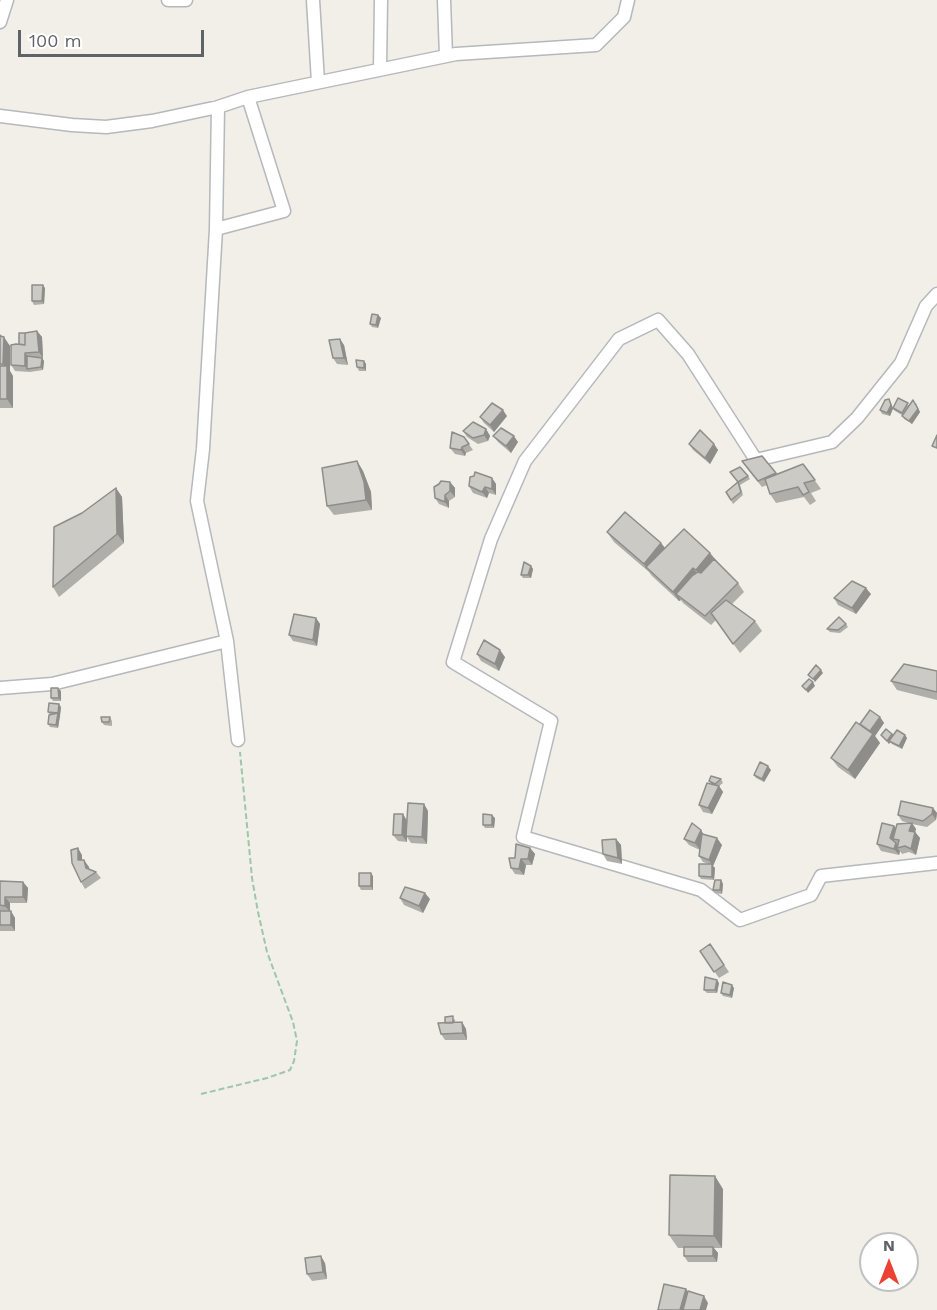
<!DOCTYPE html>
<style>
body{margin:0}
#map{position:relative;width:937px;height:1310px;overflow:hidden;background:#f1efe8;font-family:"Work Sans",sans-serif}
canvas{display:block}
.north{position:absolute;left:859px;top:1232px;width:60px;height:60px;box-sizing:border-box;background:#fff;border:2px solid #bfc1c3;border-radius:50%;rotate:0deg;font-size:16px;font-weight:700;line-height:24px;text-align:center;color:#5f6368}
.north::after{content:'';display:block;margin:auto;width:21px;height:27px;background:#ea4335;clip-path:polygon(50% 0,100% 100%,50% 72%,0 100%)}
.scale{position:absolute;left:18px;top:30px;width:186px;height:27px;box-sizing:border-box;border:3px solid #5f6368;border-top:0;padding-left:8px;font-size:18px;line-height:21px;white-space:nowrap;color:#5f6368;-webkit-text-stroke:4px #fff;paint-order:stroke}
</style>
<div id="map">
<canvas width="937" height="1310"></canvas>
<div class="north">N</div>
<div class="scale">100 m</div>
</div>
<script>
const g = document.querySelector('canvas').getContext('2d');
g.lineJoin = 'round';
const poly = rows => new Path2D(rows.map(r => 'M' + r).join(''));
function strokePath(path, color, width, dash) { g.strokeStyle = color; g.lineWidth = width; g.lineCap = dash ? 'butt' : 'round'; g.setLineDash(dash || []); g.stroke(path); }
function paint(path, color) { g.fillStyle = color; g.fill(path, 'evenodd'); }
const minor = poly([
 [168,0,186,0],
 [313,0,318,82],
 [444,0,446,56],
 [0,22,7,0],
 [380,69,381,0],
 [218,107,216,229,203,449,197,501,227,641,238,740],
 [0,116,72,125,106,127,152,121,218,107,248,97,456,54,596,45,624,17,628,0],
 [216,229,284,211,248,97],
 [937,294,926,306,901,363,857,418,832,442,756,460,688,354,658,320,619,339,525,461,491,539,453,662,551,721,523,837,701,890,740,920,811,895,821,876,937,863],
 [0,688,52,684,227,641]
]);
strokePath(minor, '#b5b8bc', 15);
strokePath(poly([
 [201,1094,267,1078,290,1070,294,1061,297,1041,293,1022,267,952,258,912,252,878,240,752]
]), '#9cc7a9', 2, [6, 3]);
strokePath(minor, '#fff', 12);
paint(poly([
 [45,288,44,304,34,305,32,301],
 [378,315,381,318,378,328,372,327,370,324],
 [37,331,42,337,43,358,42,358,44,361,43,370,30,372,15,371,11,365,19,344,25,333],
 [0,334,10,346,10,371,13,376,13,408,0,408],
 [344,345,348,365,337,364,333,358],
 [364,361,366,364,366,371,359,371,357,367],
 [889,399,893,408,909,405,916,403,920,412,912,424,904,419,902,415,895,411,893,409,890,416,882,414,880,410],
 [507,416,494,432,484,423,480,417],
 [486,429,490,436,488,441,478,444,467,437,463,431],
 [493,436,518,442,511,453,498,442],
 [464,437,473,450,466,453,465,456,455,454,450,448],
 [689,444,714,444,718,450,710,464,693,450],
 [762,456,776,474,803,464,821,489,811,493,816,501,810,505,804,497,776,503,770,494,767,485,762,487,746,467],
 [357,461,363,471,371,492,372,510,334,515,327,506],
 [748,476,750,479,740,485,743,495,733,504,726,492,737,482],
 [492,478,496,484,496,495,489,493,487,498,473,493,469,486],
 [450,482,455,488,455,497,449,501,449,508,439,504,435,498],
 [116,488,122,497,124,543,59,597,53,587,82,513],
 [607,532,661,543,665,548,710,553,716,560,738,583,744,592,732,604,755,621,762,631,740,653,716,620,711,625,683,603,681,600,679,601,652,576,649,572,614,542],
 [531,566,533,569,531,578,523,578,521,575],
 [871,594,856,614,838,605,834,598],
 [316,618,320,624,317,646,293,641,289,635],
 [846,624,848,627,840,633,830,632,827,629],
 [477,654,505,657,499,671,481,661],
 [937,671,937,700,897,690,891,681],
 [61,691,61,701,53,701,51,698],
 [61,707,58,728,50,727,48,724,50,715,48,712],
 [110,717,112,721,112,726,104,725,102,722],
 [880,717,884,723,875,736,880,743,855,779,838,767,831,758,860,724],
 [892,734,893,735,905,735,907,738,902,749,892,744,890,742,889,744,881,735],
 [771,770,764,782,756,778,754,775],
 [721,779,723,783,719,786,723,792,712,814,703,812,699,805,712,784,709,781],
 [424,804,428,811,427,844,411,843,407,837,407,842,398,841,393,835,403,814,407,821],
 [933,808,937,813,936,820,927,827,912,824,916,829,915,832,920,838,916,855,909,852,902,854,900,851,899,855,881,851,877,844,894,826,896,828,909,823,902,821,898,815],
 [495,818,494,828,485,828,483,825],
 [701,830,704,835,722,845,713,866,715,868,714,880,701,879,699,876,709,864,703,862,699,856,700,850,689,845,684,839],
 [616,839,621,845,622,864,607,861,603,854],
 [530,848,535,854,532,865,526,865,524,875,515,874,511,868,515,858],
 [82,855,82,860,89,867,89,869,96,872,101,878,85,889,81,882],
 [373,876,373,890,361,890,359,886],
 [721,880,723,884,722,894,715,893,713,890],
 [0,881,23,882,28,888,27,903,10,903,10,911,15,918,15,931,0,931],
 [400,898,430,899,423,913,404,905],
 [710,944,729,972,719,978,700,951],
 [719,983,717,993,707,993,704,990],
 [734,988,732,998,723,996,721,993],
 [455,1019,455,1023,462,1022,466,1029,467,1040,445,1040,441,1034,445,1023],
 [723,1189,722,1248,714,1248,718,1253,717,1262,688,1262,684,1256,684,1248,678,1248,669,1235],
 [325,1263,327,1279,312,1281,307,1274]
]), '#afaea9');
paint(poly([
 [43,285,45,288,44,304,42,301],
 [378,315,381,318,378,328,376,325],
 [37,331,42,337,43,358,39,352],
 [0,334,3,339,4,337,10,346,10,371,13,376,13,408,7,399,7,369,3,364],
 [340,339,344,345,348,365,344,358],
 [25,353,30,359,27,369,25,366],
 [42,358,44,361,43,370,41,367],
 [364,361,366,364,366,371,364,368],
 [889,399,893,408,890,416,887,413],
 [913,400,920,412,912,424,909,421],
 [503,410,507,416,494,432,490,425],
 [486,429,490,436,488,441,484,435],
 [514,436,518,442,511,453,506,446],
 [714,444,718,450,710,464,705,458],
 [462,447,466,453,465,456,461,450],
 [357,461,363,471,371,492,372,510,366,500],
 [492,478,496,484,496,495,492,489],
 [450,482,455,488,455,497,450,491],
 [485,487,489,493,487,498,482,492],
 [116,488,122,497,124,543,117,534],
 [445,495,449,501,449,508,445,502],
 [661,543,668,552,646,568,644,564],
 [710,553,717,562,703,580,696,570],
 [531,566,533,569,531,578,528,575],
 [693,568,700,577,676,594,681,600,679,601,673,592],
 [866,588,871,594,856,614,852,608],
 [316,618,320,624,317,646,313,640],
 [500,650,505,657,499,671,495,664],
 [821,670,823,673,815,682,813,679],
 [813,682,815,686,808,693,806,690],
 [58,688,61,691,61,701,59,698],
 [59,704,61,707,60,716,58,713],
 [58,713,60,716,58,728,56,725],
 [880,717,884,723,875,736,880,743,855,779,848,770,870,731],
 [892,734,894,737,889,744,887,741],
 [905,735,907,738,902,749,899,746],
 [768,766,771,770,764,782,762,779],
 [719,786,723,792,712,814,708,808],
 [424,804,428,811,427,844,422,837],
 [933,808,937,813,936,820,932,814],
 [403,814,407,821,407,842,402,835],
 [492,815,495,818,494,828,492,825],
 [912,823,916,829,913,837,909,831],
 [894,826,899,832,893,839,895,842,890,838],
 [701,830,705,837,700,850,695,843],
 [915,832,920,838,916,855,911,849],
 [717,838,722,845,713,866,715,868,714,880,712,877,712,865,709,860],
 [616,839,621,845,622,864,618,858],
 [896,843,899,847,897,848,900,851,899,855,894,849],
 [78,848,82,855,82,867,78,860],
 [530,848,535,854,532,865,528,859],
 [521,859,526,865,524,875,519,869],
 [84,860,89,867,90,874,86,868],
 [371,873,373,876,373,890,371,886],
 [721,880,723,884,722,894,720,890],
 [23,882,28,888,27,903,23,897],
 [425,893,430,899,423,913,419,906],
 [5,897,10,903,10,912,5,906],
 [11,911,15,918,15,931,11,925],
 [717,980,719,983,717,993,715,990],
 [732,985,734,988,732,998,730,995],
 [462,1022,466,1029,467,1040,463,1033],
 [715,1176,723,1189,722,1248,714,1236],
 [713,1247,718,1253,717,1262,713,1256],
 [321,1256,325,1263,327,1279,323,1272],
 [686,1289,690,1295,686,1310,680,1310],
 [704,1296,708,1303,706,1310,700,1310]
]), '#8f8d8a');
const building = poly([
 [32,285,43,285,42,301,32,301,32,285],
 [372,314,378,315,376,325,370,324,372,314],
 [37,331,39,352,25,353,25,366,11,365,11,345,16,344,25,345,25,333,37,331],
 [19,333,25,333,25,345,19,344,19,333],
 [0,336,4,337,3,364,0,364,0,336],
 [340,339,344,358,333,358,329,340,340,339],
 [27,356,42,358,41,367,27,369,27,356],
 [356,360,364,361,364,368,357,367,356,360],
 [0,366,7,366,7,399,0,399,0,366],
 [898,398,908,403,902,413,893,408,898,398],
 [889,399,891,405,887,413,880,410,885,400,889,399],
 [913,400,918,409,909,421,902,416,913,400],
 [492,403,503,410,490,425,480,417,492,403],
 [473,422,486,429,484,435,473,438,463,431,473,422],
 [501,428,514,436,506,446,493,436,501,428],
 [700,430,714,444,705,458,689,444,700,430],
 [452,432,464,437,469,444,462,447,461,450,450,448,452,432],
 [937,435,937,448,932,446,937,435],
 [762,456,776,473,758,481,742,461,762,456],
 [357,461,364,482,366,500,327,506,322,468,357,461],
 [803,464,815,480,804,483,809,492,803,495,798,487,770,494,765,479,803,464],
 [740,467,748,476,738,482,730,472,740,467],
 [475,472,492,478,492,489,485,487,482,492,469,486,470,477,474,476,475,472],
 [441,481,450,482,450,491,445,495,445,502,435,498,434,487,439,484,441,481],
 [738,482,741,492,731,500,726,492,738,482],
 [116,488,117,534,53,587,54,527,82,513,116,488],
 [625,512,661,543,644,564,607,532,625,512],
 [684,529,710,553,696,570,693,568,673,592,646,567,684,529],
 [714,559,738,583,705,616,676,594,692,576,698,572,701,573,714,559],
 [524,562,531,566,528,575,521,575,524,562],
 [852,581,866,588,852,608,834,598,852,581],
 [726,600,755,621,733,644,711,613,726,600],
 [294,614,316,618,313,640,289,635,294,614],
 [839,617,846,624,838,630,827,629,839,617],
 [484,640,500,650,495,664,477,654,484,640],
 [904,664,937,671,937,692,891,681,904,664],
 [816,665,821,670,813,679,808,675,816,665],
 [809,679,813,682,806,690,802,686,809,679],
 [51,688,58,688,59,698,51,698,51,688],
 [49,703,59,704,58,713,48,712,49,703],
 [870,710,880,717,870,731,860,724,870,710],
 [58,713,56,725,48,724,49,715,58,713],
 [101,717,110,717,109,722,102,722,101,717],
 [856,722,873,734,848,770,831,758,856,722],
 [886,729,892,734,887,741,881,735,886,729],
 [897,730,905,735,899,746,889,741,897,730],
 [760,762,768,766,762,779,754,775,760,762],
 [711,776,721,779,715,784,709,781,711,776],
 [707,783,719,786,708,808,699,805,707,783],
 [901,801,933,808,932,814,923,821,898,815,901,801],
 [408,803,424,804,422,837,406,836,408,803],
 [394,814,403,814,402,835,393,835,394,814],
 [483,814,492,815,492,825,483,825,483,814],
 [692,823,701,830,695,843,684,839,692,823],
 [882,823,894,826,890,838,896,843,894,849,877,844,882,823],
 [912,823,909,831,915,832,911,849,905,846,897,848,899,840,893,839,897,824,912,823],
 [702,834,717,838,709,860,699,856,702,834],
 [616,839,618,858,603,854,602,840,616,839],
 [516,844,530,848,528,859,521,859,519,869,511,868,509,858,515,858,516,844],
 [78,848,78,860,84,860,86,868,96,872,81,882,72,863,71,850,78,848],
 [699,864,712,864,712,877,699,876,699,864],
 [359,873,371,873,371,886,359,886,359,873],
 [715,880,721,880,720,890,713,890,715,880],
 [0,881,23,882,23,897,5,897,5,906,0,905,0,881],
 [405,887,425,893,419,906,400,898,405,887],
 [0,911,11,911,11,925,0,925,0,911],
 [710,944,724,965,714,972,700,951,710,944],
 [705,977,717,980,715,990,704,990,705,977],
 [723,982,732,985,730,995,721,993,723,982],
 [453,1016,453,1023,445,1023,445,1017,453,1016],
 [462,1022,463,1033,441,1034,438,1023,462,1022],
 [670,1175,715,1176,714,1236,669,1235,670,1175],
 [684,1247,713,1247,713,1256,684,1256,684,1247],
 [321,1256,323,1272,307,1274,305,1258,321,1256],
 [664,1284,686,1289,680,1310,658,1310,664,1284],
 [688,1291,704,1296,700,1310,683,1310,688,1291]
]);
paint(building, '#cccac5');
strokePath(building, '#8f8d8a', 1.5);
</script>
